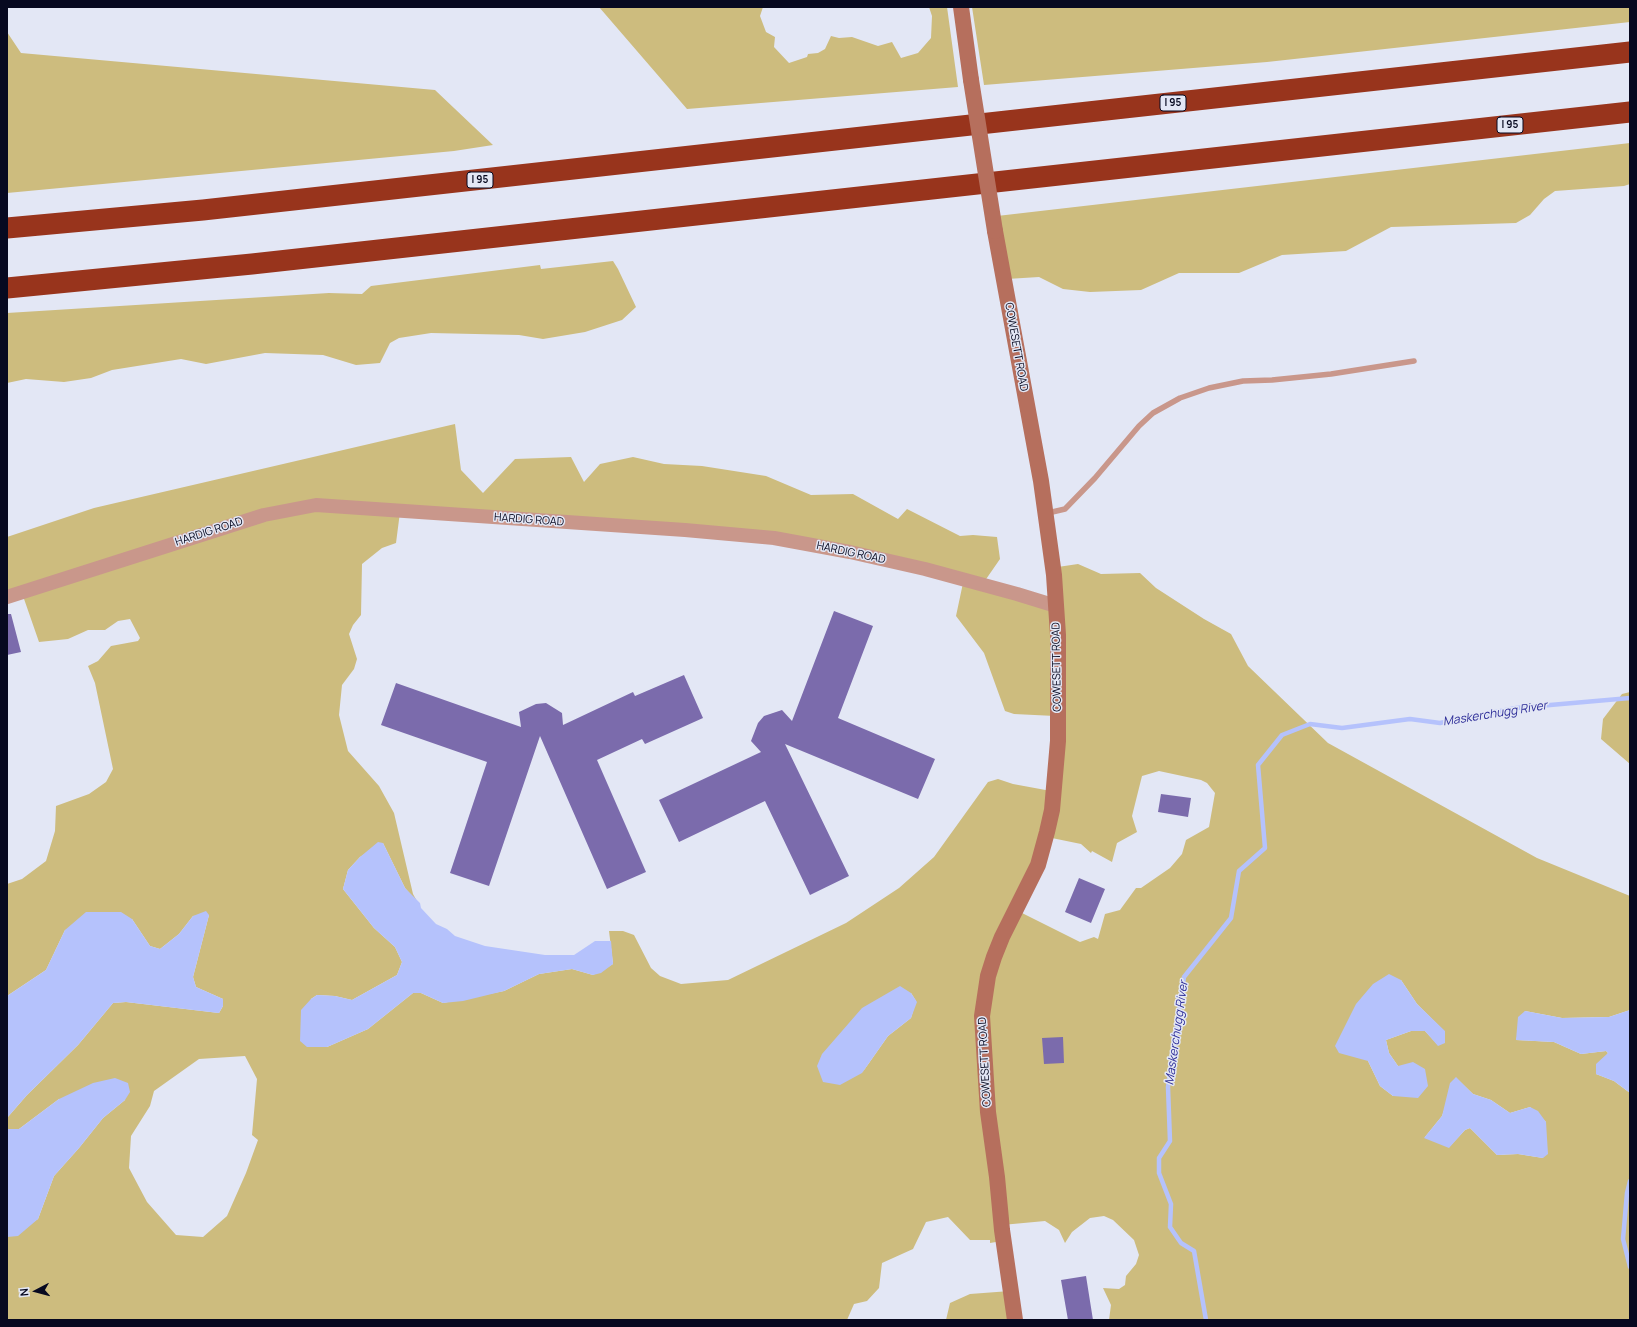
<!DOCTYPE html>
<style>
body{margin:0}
#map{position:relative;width:1637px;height:1327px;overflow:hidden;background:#e3e7f5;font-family:Manrope,sans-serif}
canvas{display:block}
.frame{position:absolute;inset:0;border:8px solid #070920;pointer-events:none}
.north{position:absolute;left:16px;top:1271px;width:40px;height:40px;-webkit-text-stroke:3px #e3e7f5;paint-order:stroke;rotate:264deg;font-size:11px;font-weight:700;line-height:16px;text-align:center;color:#070920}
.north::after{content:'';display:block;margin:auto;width:14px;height:18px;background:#070920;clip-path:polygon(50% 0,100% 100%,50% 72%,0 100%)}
</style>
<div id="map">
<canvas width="1637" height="1327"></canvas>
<div class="frame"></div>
<div class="north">N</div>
</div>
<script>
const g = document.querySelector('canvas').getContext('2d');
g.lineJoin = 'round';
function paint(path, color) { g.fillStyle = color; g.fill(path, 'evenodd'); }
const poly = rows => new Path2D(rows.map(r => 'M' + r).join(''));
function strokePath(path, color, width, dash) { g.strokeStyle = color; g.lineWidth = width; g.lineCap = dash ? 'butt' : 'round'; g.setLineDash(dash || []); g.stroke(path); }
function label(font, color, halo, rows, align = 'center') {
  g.font = font + ' Manrope,sans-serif'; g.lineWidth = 3; g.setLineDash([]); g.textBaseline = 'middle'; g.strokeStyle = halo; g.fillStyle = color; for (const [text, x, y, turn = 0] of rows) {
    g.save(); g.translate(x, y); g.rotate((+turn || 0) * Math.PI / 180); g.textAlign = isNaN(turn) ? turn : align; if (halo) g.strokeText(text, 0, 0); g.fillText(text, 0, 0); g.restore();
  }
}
paint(poly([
 [599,7,763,7,760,16,766,32,775,37,774,47,789,63,807,57,808,54,818,53,825,49,831,36,839,38,852,37,878,46,892,42,901,58,918,53,931,38,932,16,929,7,947,7,958,87,687,109],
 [972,7,1630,7,1630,22,1267,62,984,85],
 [7,32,21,53,435,90,493,145,454,151,7,193],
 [1630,143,1630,184,1624,186,1555,191,1544,199,1530,215,1516,223,1391,227,1346,251,1282,255,1239,273,1179,273,1141,290,1090,292,1063,289,1039,277,1007,279,997,216],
 [613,261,618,269,636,307,622,320,585,332,543,339,519,335,431,333,399,338,390,343,380,363,356,365,323,355,265,353,206,364,181,359,112,370,91,378,64,382,26,379,7,383,7,313,329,293,362,294,371,286,540,265,541,269],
 [455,424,461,470,483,493,515,459,571,457,584,482,600,464,633,457,664,464,702,466,766,476,811,495,853,494,898,519,907,509,960,536,973,535,997,537,1000,559,982,585,1043,603,1054,595,1051,568,1078,564,1101,574,1140,573,1156,588,1204,619,1231,634,1248,666,1328,743,1537,858,1630,896,1630,1010,1609,1017,1562,1018,1525,1011,1516,1040,1554,1042,1581,1054,1606,1051,1608,1053,1596,1074,1614,1081,1630,1093,1630,1320,1109,1320,1111,1305,1103,1288,1119,1289,1125,1285,1126,1276,1136,1264,1139,1255,1134,1240,1113,1220,1104,1216,1090,1218,1072,1232,1065,1243,1059,1230,1045,1221,1002,1225,1002,1241,990,1243,990,1240,970,1240,948,1217,926,1222,913,1249,882,1263,879,1288,867,1301,854,1304,847,1320,7,1320,7,1237,38,1219,54,1176,79,1148,103,1118,125,1100,59,1099,19,1129,8,1129,7,1118,27,1095,78,1045,113,1003,126,1002,219,1013,223,1006,223,999,196,987,193,977,209,915,193,916,179,934,160,949,150,946,132,919,65,930,46,970,7,996,7,884,22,879,46,861,55,831,56,806,89,794,106,782,113,769,95,683,88,666,98,661,111,646,138,641,140,638,130,619,118,621,105,630,88,630,68,639,39,642,23,596,7,597,7,537,94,508],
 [400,512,773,539,963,583,956,616,984,653,1005,711,1014,714,1055,716,1051,791,1013,784,998,779,988,782,934,857,899,888,846,923,728,980,681,984,660,976,651,968,634,935,623,931,609,931,613,964,593,975,572,969,539,974,504,991,443,1003,421,993,413,993,368,1029,327,1047,308,1047,311,999,317,995,335,996,352,1000,397,975,402,962,395,947,374,928,343,889,348,870,360,857,383,843,405,888,418,903,413,894,394,813,379,786,348,751,339,715,342,685,354,669,357,659,349,634,353,625,361,615,362,564,382,548,396,543],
 [1159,771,1201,780,1207,783,1215,793,1209,827,1186,840,1182,854,1170,868,1141,888,1136,888,1120,910,1105,914,1098,939,1094,937,1080,942,1016,910,1047,837,1081,844,1091,853,1092,851,1112,862,1117,843,1137,832,1132,816,1142,776],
 [1401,980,1417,1004,1444,1031,1438,1045,1425,1031,1411,1031,1386,1040,1389,1053,1398,1066,1393,1096,1380,1086,1368,1061],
 [911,993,916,1001,911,1018,888,1036,862,1073],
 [245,1056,257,1079,252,1135,258,1140,246,1173,227,1216,203,1237,176,1235,147,1202,129,1168,131,1136,150,1106,154,1091,199,1059],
 [1456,1078,1473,1094,1491,1100,1510,1113,1530,1107,1546,1122,1543,1158,1518,1154,1497,1155,1470,1128,1465,1130,1449,1147,1425,1137,1442,1116],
 [1630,692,1630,764,1601,739,1603,719,1622,694],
 [1010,1291,1014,1320,946,1320,950,1303,970,1294]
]), '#cdbc7e');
paint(poly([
 [378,842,383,843,405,888,420,903,421,908,436,924,447,929,455,936,485,946,545,955,574,955,595,941,611,941,613,964,601,973,593,975,572,969,539,974,504,991,463,1001,443,1003,421,993,413,993,368,1029,327,1047,307,1047,300,1041,301,1010,311,999,317,995,335,996,352,1000,397,975,402,962,395,947,374,928,343,889,348,870,360,857],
 [206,911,209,915,193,977,196,987,223,999,223,1006,219,1013,126,1002,113,1003,78,1045,27,1095,7,1118,7,996,46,970,65,930,86,912,121,912,132,919,150,946,160,949,179,934,193,916],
 [1389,974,1401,980,1417,1004,1445,1031,1445,1043,1438,1046,1425,1031,1411,1031,1386,1040,1389,1053,1398,1066,1413,1062,1425,1069,1428,1086,1418,1098,1393,1096,1380,1086,1368,1061,1339,1053,1335,1046,1356,1004,1373,984],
 [900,986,911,993,917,1002,911,1018,888,1036,862,1073,840,1085,823,1082,817,1066,822,1054,862,1008],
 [1630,1010,1630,1093,1614,1081,1596,1074,1596,1064,1608,1053,1606,1051,1581,1054,1554,1042,1516,1040,1518,1017,1525,1011,1562,1018,1609,1017],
 [1456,1077,1473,1094,1491,1100,1510,1113,1530,1107,1538,1111,1546,1122,1548,1154,1543,1158,1518,1154,1497,1155,1470,1128,1465,1130,1449,1148,1424,1138,1442,1116,1450,1083],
 [115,1078,128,1083,130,1092,125,1100,103,1118,79,1148,54,1176,38,1219,18,1236,7,1237,7,1123,8,1129,19,1129,59,1099,93,1083]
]), '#b5c2fc');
strokePath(poly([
 [1630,1181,1627,1193,1623,1239,1630,1267],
 [1206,1320,1194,1251,1181,1243,1170,1227,1171,1204,1159,1173,1159,1158,1170,1141,1168,1087,1184,977,1231,918,1239,871,1265,848,1258,765,1282,735,1310,724,1342,728,1410,719,1440,723,1516,708,1630,698]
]), '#b5c2fc', 4.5);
paint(poly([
 [834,611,873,626,838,718,935,759,918,799,785,744,849,876,810,895,765,801,679,842,659,800,761,752,751,741,758,723,764,716,782,710,792,721],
 [7,614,11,614,21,652,7,655],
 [684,675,703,718,645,744,642,739,597,760,646,872,607,889,540,736,489,886,450,873,487,762,381,725,396,683,521,727,519,712,536,704,546,703,562,713,563,725,633,692,635,696],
 [1161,794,1191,798,1188,817,1158,812],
 [1079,878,1105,889,1091,923,1065,912],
 [1063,1037,1064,1063,1044,1064,1042,1038],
 [1086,1276,1093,1320,1068,1320,1061,1280]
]), '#7b6bac');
strokePath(poly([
 [1048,513,1065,509,1095,478,1139,426,1153,413,1180,398,1209,388,1243,381,1272,380,1331,374,1414,361]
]), '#c9978b', 5.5);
strokePath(poly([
 [7,597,264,515,316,505,685,530,774,538,850,552,925,569,1017,594,1056,606]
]), '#c9978b', 14);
strokePath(poly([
 [961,7,971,80],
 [995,231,1041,481,1054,575,1058,635,1058,741,1052,810,1047,832,1038,865,1002,937,994,957,988,976,982,1016,988,1112,997,1177,1002,1230,1015,1320]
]), '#b66f5d', 16);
strokePath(poly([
 [7,228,203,210,1630,52],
 [7,288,252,264,1630,112]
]), '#98341c', 21);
strokePath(poly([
 [971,80,995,231]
]), '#b66f5d', 16);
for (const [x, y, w] of [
 [1173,103,26],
 [1510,125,26],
 [480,180,26]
]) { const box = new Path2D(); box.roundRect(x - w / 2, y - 8, w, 16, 3); g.fillStyle = '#e3e7f5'; g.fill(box); strokePath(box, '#070920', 1); }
label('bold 10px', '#070920', null, [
 ["I 95",1173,103],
 ["I 95",1510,125],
 ["I 95",480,180]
]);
label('11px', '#070920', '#e3e7f5', [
 ["COWESETT ROAD",1016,347,80],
 ["HARDIG ROAD",529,520,4],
 ["HARDIG ROAD",209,532,-18],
 ["HARDIG ROAD",851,553,12],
 ["COWESETT ROAD",1057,667,-91],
 ["COWESETT ROAD",985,1062,-93]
]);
label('italic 12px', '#2d2d98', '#e3e7f5', [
 ["Maskerchugg River",1495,714,-9],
 ["Maskerchugg River",1177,1033,-82]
]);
</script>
